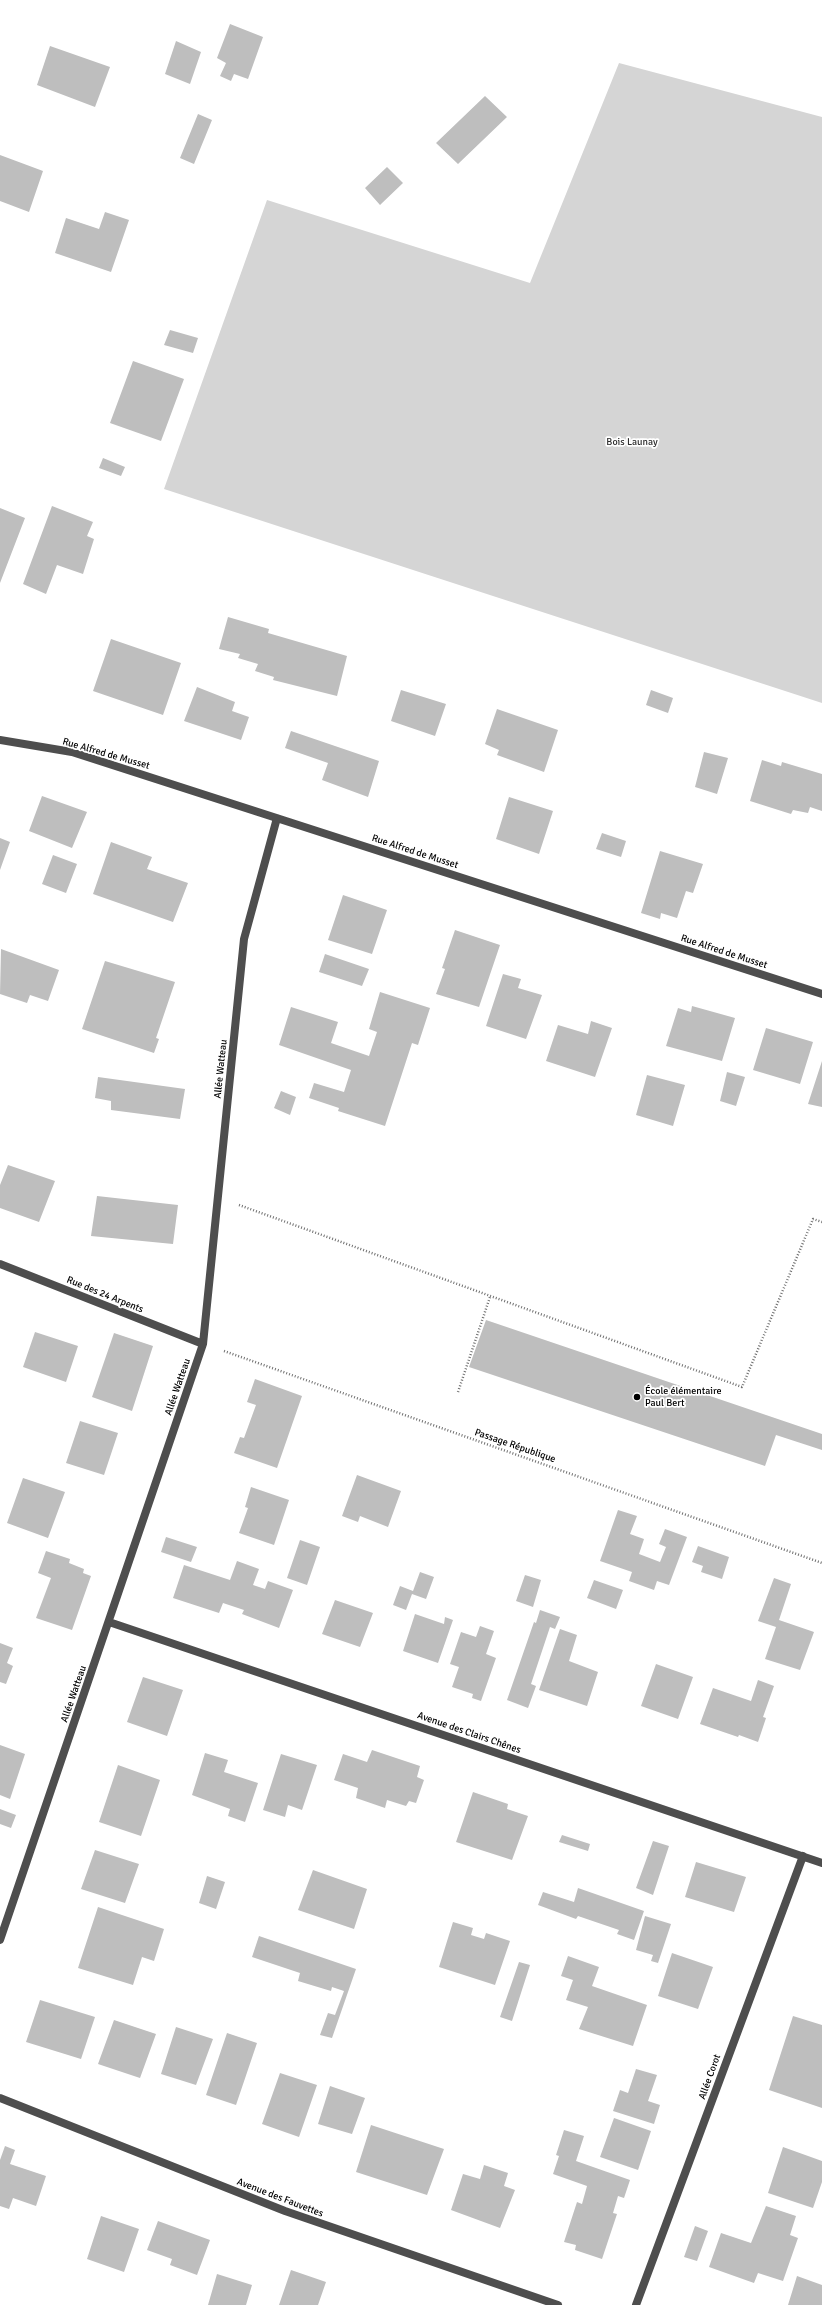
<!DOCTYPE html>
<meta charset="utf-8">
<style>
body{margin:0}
canvas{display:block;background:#fff}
</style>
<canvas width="822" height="2305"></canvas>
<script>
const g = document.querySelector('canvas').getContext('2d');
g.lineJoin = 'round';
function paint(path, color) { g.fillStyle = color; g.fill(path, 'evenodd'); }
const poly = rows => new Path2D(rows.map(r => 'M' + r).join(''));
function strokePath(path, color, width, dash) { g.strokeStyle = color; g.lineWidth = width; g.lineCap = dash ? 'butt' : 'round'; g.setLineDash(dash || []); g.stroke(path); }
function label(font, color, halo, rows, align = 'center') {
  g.font = font + ' Signika,sans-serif'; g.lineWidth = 3.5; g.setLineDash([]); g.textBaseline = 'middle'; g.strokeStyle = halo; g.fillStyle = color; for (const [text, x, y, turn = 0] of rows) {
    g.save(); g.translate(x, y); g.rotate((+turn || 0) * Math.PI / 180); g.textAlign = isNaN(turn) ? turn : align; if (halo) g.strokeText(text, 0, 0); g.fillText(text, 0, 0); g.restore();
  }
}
paint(poly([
 [619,63,822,117,822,703,164,489,267,200,530,283]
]), '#d5d5d5');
paint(poly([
 [230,24,263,37,248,79,234,74,231,81,220,76,226,63,217,58],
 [176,41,201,52,190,84,165,74],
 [50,46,110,67,95,107,37,85],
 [485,96,507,117,458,164,436,143],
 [198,114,212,120,194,164,180,158],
 [0,155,43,171,29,212,0,201],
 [387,167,403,183,380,205,365,188],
 [105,212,129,220,111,272,55,253,66,218,99,229],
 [170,330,198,338,193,353,164,345],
 [133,361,184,379,161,441,110,423],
 [103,458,125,467,121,476,99,468],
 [52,506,93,522,87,536,94,539,83,574,57,565,46,594,23,584],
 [0,508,25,518,0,583],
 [228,617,269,629,268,633,347,656,337,696,273,680,274,677,255,671,258,664,238,658,240,654,219,649],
 [111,639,181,663,163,715,93,691],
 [197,687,235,702,232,711,249,717,241,740,184,721],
 [401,690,446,704,435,736,391,721],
 [651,690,673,698,668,713,646,705],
 [497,709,558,730,544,772,497,755,499,750,485,744],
 [291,731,379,761,368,797,322,780,328,763,285,748],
 [704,752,728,758,717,794,695,787],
 [762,760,781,766,782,762,822,774,822,811,810,807,808,813,793,810,791,814,750,801],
 [42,796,87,812,72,848,29,831],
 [509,797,553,811,539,854,496,839],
 [602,833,626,841,621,857,596,849],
 [0,838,10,842,0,870],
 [111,842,152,857,147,869,188,883,173,922,93,894],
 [660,851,703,864,693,893,686,891,677,918,661,913,660,919,641,913],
 [53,855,77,864,66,893,42,884],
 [343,895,387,910,372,954,328,940],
 [455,930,500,945,479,1007,436,994,445,969,442,968],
 [1,949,59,970,48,1001,30,995,27,1003,0,994],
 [325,954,369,969,362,986,319,972],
 [105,961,175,982,156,1038,159,1039,154,1053,82,1029],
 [503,974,521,979,518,988,542,995,526,1039,486,1026],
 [380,992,430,1008,418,1045,412,1043,385,1126,338,1111,339,1108,309,1098,314,1083,344,1092,351,1070,279,1045,291,1007,338,1022,331,1043,369,1056,377,1032,369,1029],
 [692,1006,735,1018,722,1061,666,1046,678,1008,691,1012],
 [591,1021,612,1028,595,1077,546,1061,558,1025,588,1034],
 [766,1028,813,1042,800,1084,753,1070],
 [822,1061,822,1107,808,1104],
 [727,1072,745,1077,736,1106,720,1101],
 [647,1075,685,1085,673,1126,636,1115],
 [98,1077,185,1089,180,1119,111,1110,111,1101,95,1098],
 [281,1091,296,1097,290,1115,274,1108],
 [8,1165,55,1181,39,1222,0,1208,0,1185],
 [97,1196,178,1205,173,1244,91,1236],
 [486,1320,822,1434,822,1450,776,1435,765,1466,469,1367],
 [35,1332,78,1346,66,1382,23,1367],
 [114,1333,153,1346,132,1411,92,1397],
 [255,1379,302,1396,277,1468,234,1453,240,1437,244,1438,256,1405,247,1402],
 [80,1421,118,1433,104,1475,66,1463],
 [357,1475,401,1491,388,1527,360,1516,358,1522,342,1516],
 [23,1478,65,1492,48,1538,7,1523],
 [251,1487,289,1500,274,1545,239,1533,248,1508,245,1507],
 [618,1510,637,1516,630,1534,644,1539,639,1554,660,1562,666,1547,659,1544,665,1529,687,1537,669,1585,657,1581,654,1590,629,1581,632,1572,600,1561],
 [166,1537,197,1547,191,1562,161,1552],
 [300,1540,320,1547,307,1585,287,1578],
 [698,1546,729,1557,722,1579,701,1572,703,1566,692,1562],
 [46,1551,70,1559,69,1563,84,1569,83,1573,91,1576,72,1630,36,1618,51,1578,38,1573],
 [237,1561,259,1569,253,1585,265,1589,268,1581,293,1590,279,1628,242,1614,244,1610,223,1603,219,1613,173,1598,184,1565,230,1580],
 [420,1572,434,1577,426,1599,412,1594,406,1610,393,1605,400,1586,413,1591],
 [525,1575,541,1580,533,1607,516,1601],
 [774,1578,791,1584,779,1620,814,1632,800,1670,765,1659,776,1627,758,1621],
 [594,1580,623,1590,616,1609,587,1598],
 [335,1600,373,1613,360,1647,322,1634],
 [540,1610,560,1617,555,1629,550,1627,531,1684,536,1686,528,1708,507,1700,534,1622,536,1623],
 [415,1614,444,1624,445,1617,453,1620,438,1663,403,1651],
 [480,1626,494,1631,486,1654,496,1658,481,1701,472,1698,473,1694,452,1687,459,1667,450,1664,461,1632,476,1637],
 [560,1629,577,1635,569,1661,598,1672,587,1706,539,1690],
 [0,1643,13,1648,7,1663,13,1666,6,1684,0,1682],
 [656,1664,693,1677,678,1719,641,1706],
 [143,1677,183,1690,167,1736,127,1722],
 [758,1680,774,1686,763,1717,766,1718,758,1742,739,1735,738,1737,700,1724,713,1688,751,1701],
 [0,1745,25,1754,10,1799,0,1795],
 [372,1750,420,1766,417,1777,424,1780,416,1803,409,1801,406,1806,387,1800,385,1808,356,1798,358,1788,334,1780,343,1754,367,1762],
 [205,1753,228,1760,224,1772,258,1783,245,1822,228,1816,230,1809,192,1795],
 [281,1754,317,1765,302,1810,288,1805,285,1817,263,1810],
 [118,1765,160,1780,141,1836,99,1822],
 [473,1792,508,1804,507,1809,528,1816,512,1860,456,1842],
 [0,1809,16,1815,11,1828,0,1824],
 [562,1835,590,1844,588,1851,559,1842],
 [653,1841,669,1846,653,1895,636,1888],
 [95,1850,139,1864,125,1903,81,1889],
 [696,1862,746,1877,734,1912,685,1897],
 [313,1870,367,1889,354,1929,298,1910],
 [207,1876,225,1882,216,1909,199,1903],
 [578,1888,644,1911,634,1940,617,1934,619,1930,578,1916,576,1919,538,1905,543,1892,574,1902],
 [98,1907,164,1929,154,1961,142,1957,133,1985,78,1968],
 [645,1916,671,1924,658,1963,651,1961,653,1955,636,1950],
 [453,1922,473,1928,471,1935,484,1939,486,1933,510,1941,495,1985,439,1967],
 [259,1936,356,1969,332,2038,320,2035,328,2013,335,2015,344,1991,332,1987,331,1991,298,1981,300,1973,252,1957],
 [672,1953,713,1967,698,2009,658,1996],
 [568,1956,599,1967,592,1986,647,2005,633,2046,579,2029,588,2007,566,2000,573,1980,561,1976],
 [519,1962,530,1965,512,2021,500,2017],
 [40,2000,95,2017,81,2059,26,2042],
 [793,2016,822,2025,822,2108,769,2090],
 [114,2020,156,2034,140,2078,98,2064],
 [176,2027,213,2039,196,2085,161,2074],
 [227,2033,257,2043,236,2105,206,2095],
 [636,2069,657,2075,648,2101,660,2105,654,2124,613,2111,620,2090,628,2093],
 [280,2073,317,2085,299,2137,262,2124],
 [330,2086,365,2098,352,2134,318,2124],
 [614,2118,651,2131,638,2170,600,2157],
 [371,2125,444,2149,427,2195,356,2172],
 [564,2130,584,2136,576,2161,630,2180,624,2198,618,2196,613,2213,617,2214,602,2259,575,2250,576,2245,564,2242,577,2202,582,2204,587,2186,553,2174,559,2156,556,2155],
 [5,2146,15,2150,10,2164,46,2176,36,2206,13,2198,9,2209,0,2206,0,2160],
 [783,2147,822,2161,822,2182,813,2208,768,2193],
 [484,2165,508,2173,504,2186,515,2190,500,2228,451,2210,463,2174,480,2179],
 [766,2206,796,2216,790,2235,798,2238,783,2281,758,2273,754,2283,709,2267,721,2233,751,2243],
 [101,2216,139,2229,124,2272,87,2259],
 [158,2221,210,2240,197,2275,170,2265,172,2259,147,2250],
 [695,2226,708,2231,697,2261,684,2257],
 [291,2270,326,2282,318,2305,279,2305],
 [217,2274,252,2285,246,2305,208,2305],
 [797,2276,822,2285,822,2305,788,2305]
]), '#bebebe');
strokePath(poly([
 [239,1205,742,1387,813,1219,822,1222],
 [224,1351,822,1563],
 [458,1392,490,1297]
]), '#707070', 2.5, [1, 2]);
strokePath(poly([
 [0,740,72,752,822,994],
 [0,1264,203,1344],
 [109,1622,822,1863],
 [0,1940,203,1344,244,939,277,818],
 [0,2098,285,2211,558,2305],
 [636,2305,803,1856]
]), '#4e4e4e', 8);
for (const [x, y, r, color] of [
 [637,1397,4,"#000"]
]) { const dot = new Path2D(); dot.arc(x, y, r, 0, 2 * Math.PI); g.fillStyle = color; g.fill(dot); strokePath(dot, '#fff', 1.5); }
label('10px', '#2c2c2c', '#fff', [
 ["Bois Launay",632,442]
]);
label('10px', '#000', '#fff', [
 ["Rue Alfred de Musset",106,754,16],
 ["Rue Alfred de Musset",415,852,18],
 ["Rue Alfred de Musset",724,952,18],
 ["Allée Watteau",221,1069,-84],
 ["Rue des 24 Arpents",105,1295,22],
 ["Allée Watteau",178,1387,-71],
 ["Passage République",515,1446,19],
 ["Allée Watteau",74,1694,-71],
 ["Avenue des Clairs Chênes",469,1733,19],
 ["Allée Corot",710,2077,-70],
 ["Avenue des Fauvettes",280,2198,21]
]);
label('10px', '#000', '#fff', [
 ["École élémentaire",645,1391],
 ["Paul Bert",645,1403]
], 'left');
</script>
